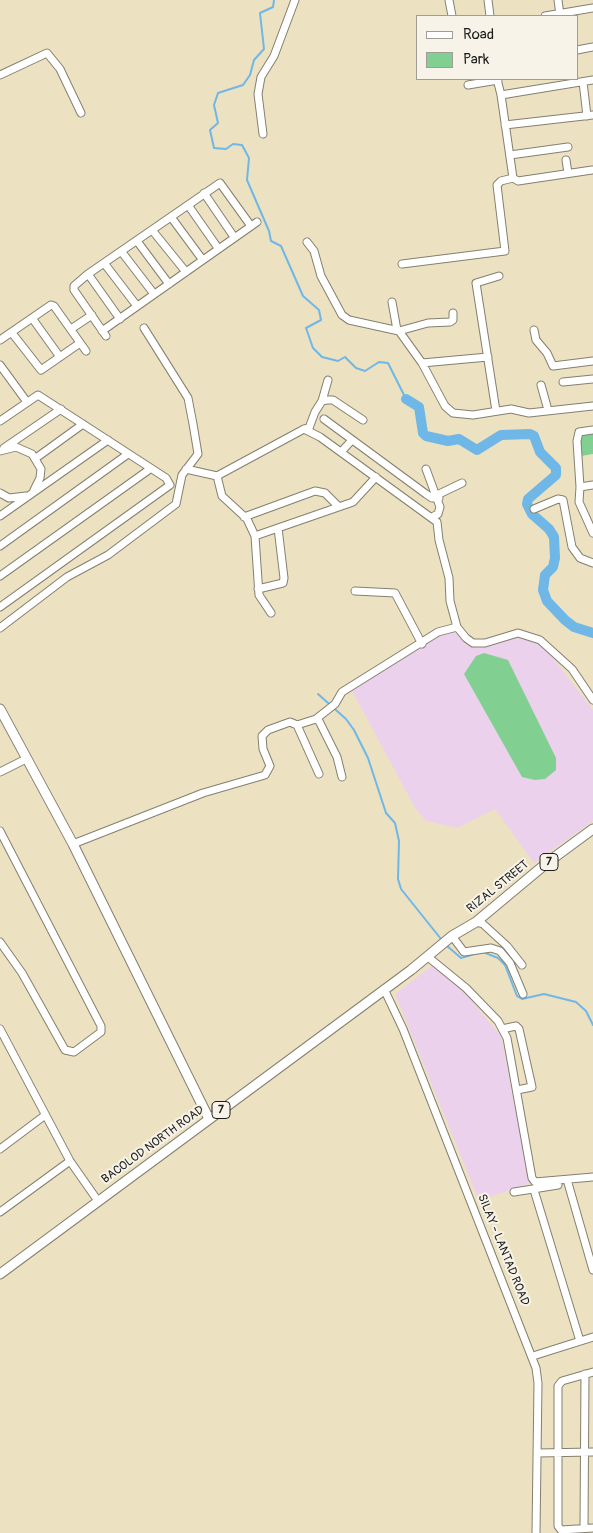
<!DOCTYPE html>
<style>
body{margin:0}
#map{position:relative;width:593px;height:1533px;overflow:hidden;background:#ece2c2;font-family:Pangolin,sans-serif}
canvas{display:block}
.legend{position:absolute;left:416px;top:15px;width:162px;height:65px;box-sizing:border-box;background:#f7f3e8;border:1px solid #9f9d96;margin:0;padding:6px 9px;list-style:none;font-size:15px;color:#1c1c1c}
.legend li{display:flex;align-items:center;gap:10px;height:25px}
.legend b{width:25px;border:1px solid #9f9d96}
</style>
<div id="map">
<canvas width="593" height="1533"></canvas>
<ul class="legend">
<li><b style="height:6px;background:#fff"></b>Road</li>
<li><b style="height:14px;background:#81d091"></b>Park</li>
</ul>
</div>
<script>
const g = document.querySelector('canvas').getContext('2d');
g.lineJoin = 'round';
function paint(path, color) { g.fillStyle = color; g.fill(path, 'evenodd'); }
const poly = rows => new Path2D(rows.map(r => 'M' + r).join(''));
function strokePath(path, color, width, dash) { g.strokeStyle = color; g.lineWidth = width; g.lineCap = dash ? 'butt' : 'round'; g.setLineDash(dash || []); g.stroke(path); }
function label(font, color, halo, rows, align = 'center') {
  g.font = font + ' Pangolin,sans-serif'; g.lineWidth = 4; g.setLineDash([]); g.textBaseline = 'middle'; g.strokeStyle = halo; g.fillStyle = color; for (const [text, x, y, turn = 0] of rows) {
    g.save(); g.translate(x, y); g.rotate((+turn || 0) * Math.PI / 180); g.textAlign = isNaN(turn) ? turn : align; if (halo) g.strokeText(text, 0, 0); g.fillText(text, 0, 0); g.restore();
  }
}
paint(poly([
 [452,631,458,632,470,644,510,635,531,640,541,646,553,658,593,710,593,821,534,863,495,809,457,828,426,821,415,808,351,689,441,634],
 [433,965,464,992,501,1036,530,1183,479,1201,395,994]
]), '#ebd1eb');
paint(poly([
 [593,433,593,454,581,456,578,435],
 [484,653,508,660,556,758,556,770,545,779,535,780,522,777,464,674,476,656]
]), '#81d091');
strokePath(poly([
 [274,0,273,7,260,13,264,49,254,60,250,75,243,85,218,93,214,105,218,123,210,130,214,148,226,149,233,144,242,145,249,158,247,180,269,231,271,241,281,246,303,296,319,310,321,320,306,328,313,348,322,357,338,361,345,357,356,368,365,371,379,362,388,363,406,399],
 [318,694,346,719,354,730,368,758,386,813,395,823,399,841,398,879,401,889,441,939],
 [446,945,461,958,478,953],
 [483,952,498,958,505,965,517,996,522,999,544,994,576,1002,586,1011,593,1025]
]), '#6fb7e7', 2);
strokePath(poly([
 [406,399,419,407,423,433,426,436,448,441,459,439,477,450,501,435,530,434,534,436,540,452,556,468,556,475,528,499,527,504,532,514,549,529,554,537,555,558,553,567,545,575,543,590,547,601,565,620,574,627,593,633]
]), '#6fb7e7', 10);
const minor = poly([
 [449,0,452,16],
 [488,0,490,16],
 [558,0,560,15],
 [545,16,593,8],
 [577,50,593,47],
 [0,75,47,53,60,69,81,113],
 [497,79,501,95],
 [583,82,587,116],
 [468,85,498,80],
 [505,125,593,115],
 [263,134,258,94,261,77,274,56,295,0],
 [510,155,568,147],
 [566,160,568,173],
 [513,178,518,181,592,170],
 [204,193,234,237],
 [188,205,218,248],
 [171,217,202,259],
 [152,230,186,272],
 [137,241,169,284],
 [307,242,314,251,321,276,342,315,349,320,399,331,422,363,445,406,453,413,473,415,511,409,529,413,593,406],
 [121,251,154,294],
 [104,263,137,306],
 [402,264,505,251,497,185,501,181,513,178,501,95,593,80],
 [88,274,120,319],
 [392,302,397,330],
 [32,318,60,357],
 [71,329,92,315],
 [534,330,536,340,547,353,553,366,593,361],
 [102,331,257,222],
 [399,331,428,323,450,322,453,320,453,313],
 [12,333,41,370,80,343],
 [106,336,74,290,74,286,88,274,220,183,251,226],
 [0,340,51,305,54,306,86,351],
 [422,363,488,357],
 [0,365,27,402],
 [563,382,593,379],
 [541,385,548,410],
 [322,401,328,380],
 [496,411,476,283,499,276],
 [324,419,426,494,432,498,439,498],
 [0,421,38,395,166,478,170,485,0,607],
 [304,429,309,428,315,412,322,401,327,400,333,400,363,420],
 [593,430,579,432,577,441,580,487,593,485],
 [4,448,61,409],
 [0,451,16,447,32,454,41,469,40,478,34,490],
 [341,452,352,440],
 [36,458,83,424],
 [186,469,217,476,304,429,320,437,437,522,439,540,449,578,450,601,457,627,466,638,473,643,485,643,518,633,540,640,572,669,593,700],
 [426,469,440,507,438,514,432,517],
 [217,476,222,496,247,519,255,536,259,595,271,613],
 [580,487,579,502,593,533],
 [0,493,9,498,26,496],
 [437,495,462,483],
 [534,509,558,499,563,500,572,547,580,558,593,563],
 [0,516,108,440],
 [244,517,315,491,325,493,338,506],
 [278,528,353,502,376,477],
 [255,536,278,528,284,578,283,583,258,589],
 [0,546,128,454],
 [0,576,150,469],
 [355,591,395,593,422,644],
 [0,628,67,577,108,555,176,504,182,475,198,454,193,424,188,398,144,328],
 [316,719,335,704,342,692,438,632,457,627],
 [297,725,319,774],
 [0,772,26,759],
 [0,831,101,1026,101,1032,74,1052,65,1050,22,973,0,942],
 [73,844,203,793,265,775,270,766,263,749,262,736,268,730,290,722,297,725,316,719,319,721,337,757,342,777],
 [476,922,483,924,507,946,522,965],
 [452,936,464,952,491,948,500,951,510,963,523,994],
 [428,957,466,988,498,1021,507,1038,532,1178,535,1182,593,1177],
 [384,989,403,1029,536,1368,538,1383,536,1533],
 [0,1029,70,1161,98,1201],
 [502,1029,516,1026,519,1029,532,1087,517,1090],
 [0,1149,44,1116],
 [568,1183,593,1270],
 [534,1190,580,1341],
 [514,1192,558,1185],
 [0,1212,70,1161],
 [533,1356,593,1337],
 [593,1372,562,1381,558,1386,558,1526,561,1530,593,1528],
 [538,1453,593,1452],
 [584,1528,585,1374]
]);
const major = poly([
 [0,709,73,844,209,1119],
 [0,1274,411,970,452,936,476,922,548,862,593,829]
]);
strokePath(minor, '#847f6f', 9);
strokePath(major, '#847f6f', 11);
strokePath(minor, '#fff', 7);
strokePath(major, '#fff', 9);
for (const [x, y, w] of [
 [549,862,18],
 [221,1110,18]
]) { const box = new Path2D(); box.roundRect(x - w / 2, y - 8.5, w, 17, 4); g.fillStyle = '#f7f3e8'; g.fill(box); strokePath(box, '#1c1c1c', 1); }
label('bold 11px', '#1c1c1c', null, [
 ["7",549,862],
 ["7",221,1110]
]);
label('12px', '#1c1c1c', '#f7f3e8', [
 ["RIZAL STREET",498,887,-39],
 ["BACOLOD NORTH ROAD",153,1145,-36],
 ["SILAY - LANTAD ROAD",503,1250,68]
]);
</script>
